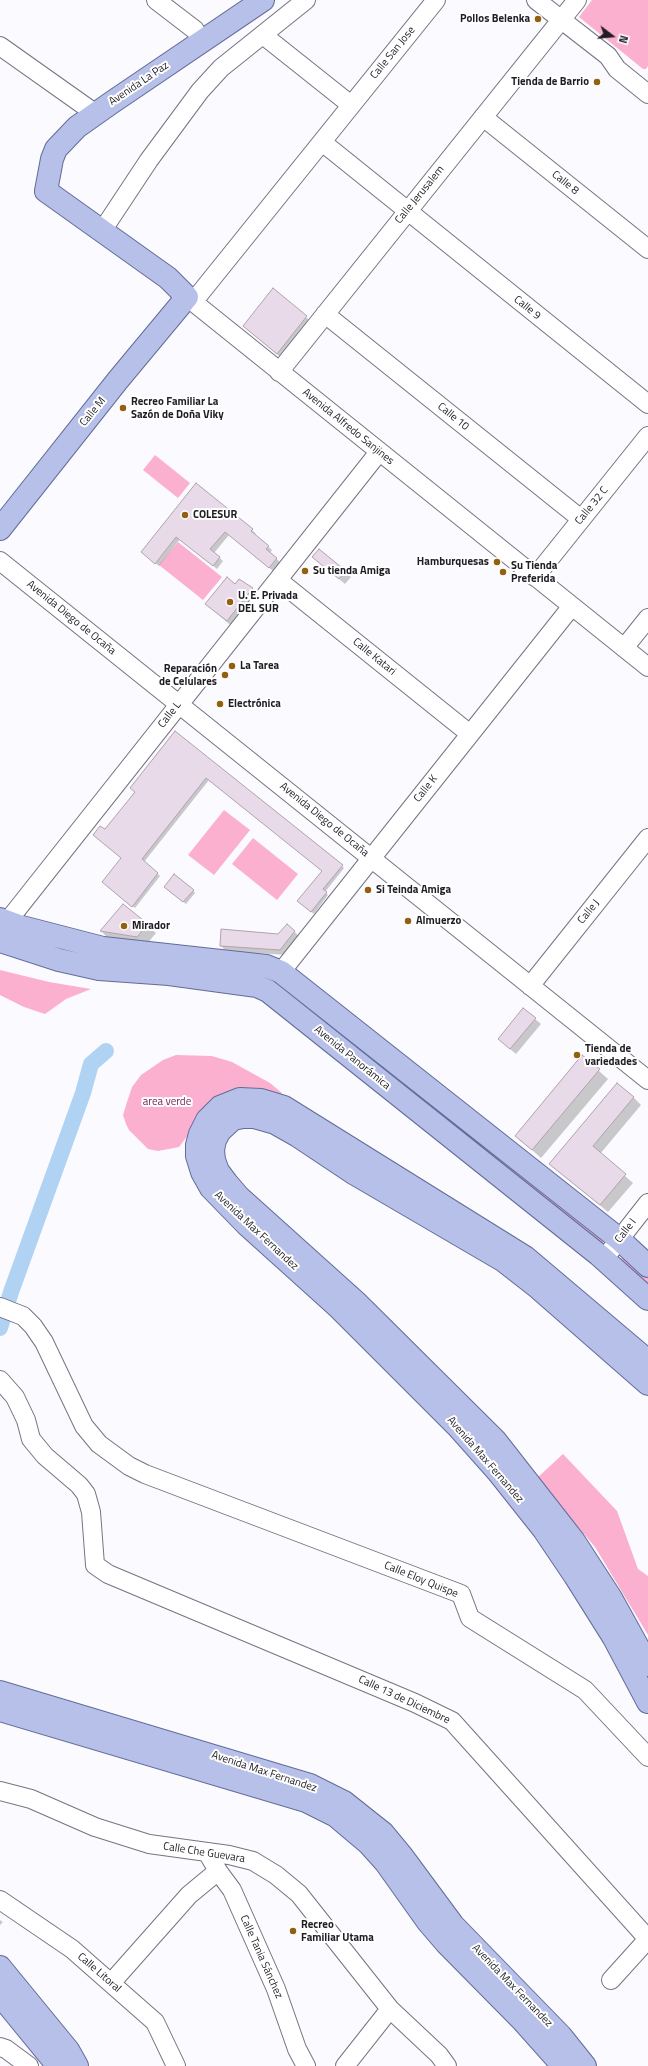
<!DOCTYPE html>
<meta charset="utf-8">
<style>
body{margin:0}
#map{position:relative;width:648px;height:2066px;overflow:hidden;background:#fbfafe;font-family:"Titillium Web",sans-serif}
canvas{display:block}
.north{position:absolute;left:592px;top:16px;width:40px;height:40px;-webkit-text-stroke:3px #fff;paint-order:stroke;rotate:106deg;font-size:11px;font-weight:700;line-height:16px;text-align:center;color:#1f1d23}
.north::after{content:'';display:block;margin:auto;width:14px;height:18px;background:#1f1d23;clip-path:polygon(50% 0,100% 100%,50% 72%,0 100%)}
</style>
<div id="map">
<canvas width="648" height="2066"></canvas>
<div class="north">N</div>
</div>
<script>
const g = document.querySelector('canvas').getContext('2d');
g.lineJoin = 'round';
function paint(path, color) { g.fillStyle = color; g.fill(path, 'evenodd'); }
const poly = rows => new Path2D(rows.map(r => 'M' + r).join(''));
function strokePath(path, color, width, dash) { g.strokeStyle = color; g.lineWidth = width; g.lineCap = dash ? 'butt' : 'round'; g.setLineDash(dash || []); g.stroke(path); }
function label(font, color, halo, rows, align = 'center') {
  g.font = font + ' "Titillium Web",sans-serif'; g.lineWidth = 4; g.setLineDash([]); g.textBaseline = 'middle'; g.strokeStyle = halo; g.fillStyle = color; for (const [text, x, y, turn = 0] of rows) {
    g.save(); g.translate(x, y); g.rotate((+turn || 0) * Math.PI / 180); g.textAlign = isNaN(turn) ? turn : align; if (halo) g.strokeText(text, 0, 0); g.fillText(text, 0, 0); g.restore();
  }
}
paint(poly([
 [592,0,648,0,648,66,646,69,643,69,579,17],
 [155,455,190,483,178,498,143,470],
 [178,542,222,577,203,600,159,565],
 [224,810,250,830,214,875,188,855],
 [253,838,298,874,277,900,232,864],
 [0,970,49,982,91,989,66,999,45,1014,24,1007,0,995],
 [286,988,603,1240,603,1242,601,1243,285,990],
 [176,1055,212,1056,232,1062,270,1083,282,1093,272,1103,195,1126,179,1147,158,1151,148,1149,129,1130,126,1124,123,1115,127,1102,132,1087,141,1075,163,1060],
 [622,1257,624,1257,648,1278,648,1284,621,1260],
 [563,1454,617,1511,638,1569,648,1576,648,1635,595,1547,537,1478]
]), '#fbb0d0');
paint(poly([
 [273,289,315,325,286,362,244,326],
 [196,485,252,530,256,534,254,535,272,550,270,553,280,562,273,571,229,535,214,553,223,561,217,569,180,539,159,566,146,556],
 [319,550,351,577,345,584,313,557],
 [240,580,262,598,236,630,206,604,236,585],
 [175,732,344,868,325,892,328,895,314,914,301,904,323,871,209,780,144,862,160,876,135,908,105,884,122,858,105,831,136,792],
 [167,889,193,890,195,893,186,904],
 [123,905,156,933,146,945,110,940,101,931],
 [287,925,300,937,286,955,226,951,221,946,278,935],
 [523,1009,541,1024,516,1054,505,1045],
 [582,1056,608,1079,541,1158,516,1136],
 [633,1097,641,1105,600,1154,633,1183,608,1212,550,1164],
 [0,1920,3,1922,0,1925]
]), '#0003');
strokePath(poly([
 [0,1328,11,1292,83,1093,91,1064,106,1051]
]), '#b0d3f4', 16);
const building = poly([
 [273,288,307,316,277,354,243,326,273,288],
 [196,483,253,529,251,531,269,546,266,549,277,558,269,568,225,532,210,549,220,557,213,566,176,537,155,564,141,552,196,483],
 [319,549,346,571,339,579,312,557,319,549],
 [227,577,235,584,239,579,253,588,227,621,205,604,227,577],
 [175,731,343,865,323,889,327,892,311,912,297,901,322,871,206,778,142,859,158,873,132,907,102,882,121,858,93,835,100,826,105,829,135,792,130,788,175,731],
 [174,874,194,890,183,902,164,887,174,874],
 [123,904,148,924,137,937,100,931,123,904],
 [287,924,295,931,280,950,220,946,221,929,278,934,287,924],
 [523,1008,536,1018,510,1049,498,1039,523,1008],
 [582,1055,600,1069,532,1150,515,1136,582,1055],
 [617,1083,634,1097,593,1146,626,1174,600,1205,549,1164,617,1083]
]);
paint(building, '#e9dae9');
strokePath(building, '#afa2af', 1);
const minor = poly([
 [156,0,195,30,202,41],
 [536,0,608,56,617,69,648,94],
 [263,35,351,105],
 [0,46,96,114],
 [483,117,648,249],
 [322,142,648,404],
 [102,231,149,160,200,91,221,68,306,0],
 [187,297,648,667],
 [193,302,436,0],
 [325,314,581,519],
 [279,372,577,0],
 [0,561,648,1080],
 [535,577,648,436],
 [278,580,470,734],
 [624,648,648,618],
 [7,922,379,452],
 [281,972,572,606],
 [530,986,648,838],
 [604,1259,648,1203],
 [0,1307,23,1316,33,1326,44,1342,84,1426,99,1444,129,1466,145,1474,461,1594,470,1618,585,1690,648,1757],
 [0,1380,15,1397,26,1420,31,1439,45,1456,79,1485,86,1494,91,1512,95,1565,108,1574,415,1703,452,1721,648,1939],
 [0,1791,31,1799,95,1827,149,1844,229,1855,253,1861,276,1875,299,1894,390,2009,439,2055,447,2066],
 [207,1852,218,1871,232,1890,276,1989,297,2049,306,2066],
 [0,1900,72,1949,155,2022,176,2066],
 [611,1980,648,1939],
 [111,1983,189,1895,218,1871],
 [0,2047,6,2049,29,2066],
 [345,2066,390,2009]
]);
const major = poly([
 [0,529,118,380,187,297,168,278,46,191,52,159,56,149,77,127,111,103,263,0],
 [0,919,22,927,103,948,266,966,281,972,619,1239,648,1266],
 [0,941,59,960,99,969,169,974,257,986,268,991,599,1255,648,1299],
 [648,1361,525,1257,284,1107,261,1100,240,1099,220,1107,207,1120,200,1134,197,1145,197,1156,202,1172,211,1188,246,1224,337,1306,458,1427,498,1472,544,1530,575,1576,614,1638,648,1702],
 [648,1384,536,1286,504,1261,355,1174,298,1136,275,1123,254,1117,243,1117,233,1119,220,1131,215,1140,213,1150,214,1160,218,1171,227,1183,239,1197,358,1304,495,1440,574,1541,611,1598,648,1665],
 [0,1692,310,1785,344,1802,383,1833,402,1856,453,1925,561,2036,585,2066],
 [0,1710,306,1801,336,1816,368,1843,386,1863,428,1922,446,1943,522,2020,563,2066],
 [0,1967,68,2050,77,2066],
 [0,1995,58,2066]
]);
strokePath(minor, '#777382', 20);
strokePath(major, '#626c99', 24);
strokePath(minor, '#fff', 18);
strokePath(major, '#b6c0e8', 22);
for (const [x, y, r, color] of [
 [538,19,4,"#926011"],
 [597,82,4,"#926011"],
 [123,408,4,"#926011"],
 [185,515,4,"#926011"],
 [497,562,4,"#926011"],
 [305,571,4,"#926011"],
 [503,572,4,"#926011"],
 [230,602,4,"#926011"],
 [232,666,4,"#926011"],
 [225,675,4,"#926011"],
 [220,704,4,"#926011"],
 [368,890,4,"#926011"],
 [408,921,4,"#926011"],
 [124,926,4,"#926011"],
 [577,1055,4,"#926011"],
 [293,1931,4,"#926011"]
]) { const dot = new Path2D(); dot.arc(x, y, r, 0, 2 * Math.PI); g.fillStyle = color; g.fill(dot); strokePath(dot, '#fff', 1.5); }
label('bold 11px', '#1f1d23', '#fff', [
 ["Pollos Belenka",530,19,"right"],
 ["Tienda de Barrio",589,82,"right"],
 ["Recreo Familiar La",131,402],
 ["Sazón de Doña Viky",131,415],
 ["COLESUR",193,515],
 ["Hamburquesas",489,562,"right"],
 ["Su Tienda",511,566],
 ["Preferida",511,579],
 ["Su tienda Amiga",313,571],
 ["U. E. Privada",238,596],
 ["DEL SUR",238,609],
 ["La Tarea",240,666],
 ["Reparación",217,669,"right"],
 ["de Celulares",217,682,"right"],
 ["Electrónica",228,704],
 ["Si Teinda Amiga",376,890],
 ["Almuerzo",416,921],
 ["Mirador",132,926],
 ["Tienda de",585,1049],
 ["variedades",585,1062],
 ["Recreo",301,1925],
 ["Familiar Utama",301,1938]
], 'left');
label('11px', '#1f1d23', '#fff', [
 ["Calle San Jose",393,53,-51],
 ["Avenida La Paz",139,84,-34],
 ["Calle 8",565,183,39],
 ["Calle Jerusalem",420,195,-51],
 ["Calle 9",527,308,39],
 ["Calle M",93,412,-51],
 ["Calle 10",453,417,39],
 ["Avenida Alfredo Sanjines",348,427,39],
 ["Calle 32 C",592,506,-51],
 ["Avenida Diego de Ocaña",71,618,39],
 ["Calle Katari",374,657,39],
 ["Calle L",170,715,-52],
 ["Calle K",426,789,-51],
 ["Avenida Diego de Ocaña",324,820,39],
 ["Calle J",589,912,-51],
 ["Avenida Panorámica",352,1058,39],
 ["Avenida Max Fernandez",256,1231,43],
 ["Calle I",626,1231,-52],
 ["Avenida Max Fernandez",485,1460,49],
 ["Calle Eloy Quispe",421,1580,22],
 ["Calle 13 de Diciembre",404,1700,25],
 ["Avenida Max Fernandez",264,1772,18],
 ["Calle Che Guevara",204,1853,9],
 ["Calle Tania Sánchez",261,1957,66],
 ["Calle Litoral",99,1973,41],
 ["Avenida Max Fernandez",512,1986,46]
]);
label('11px', '#78204e', '#fff', [
 ["area verde",167,1102]
]);
</script>
